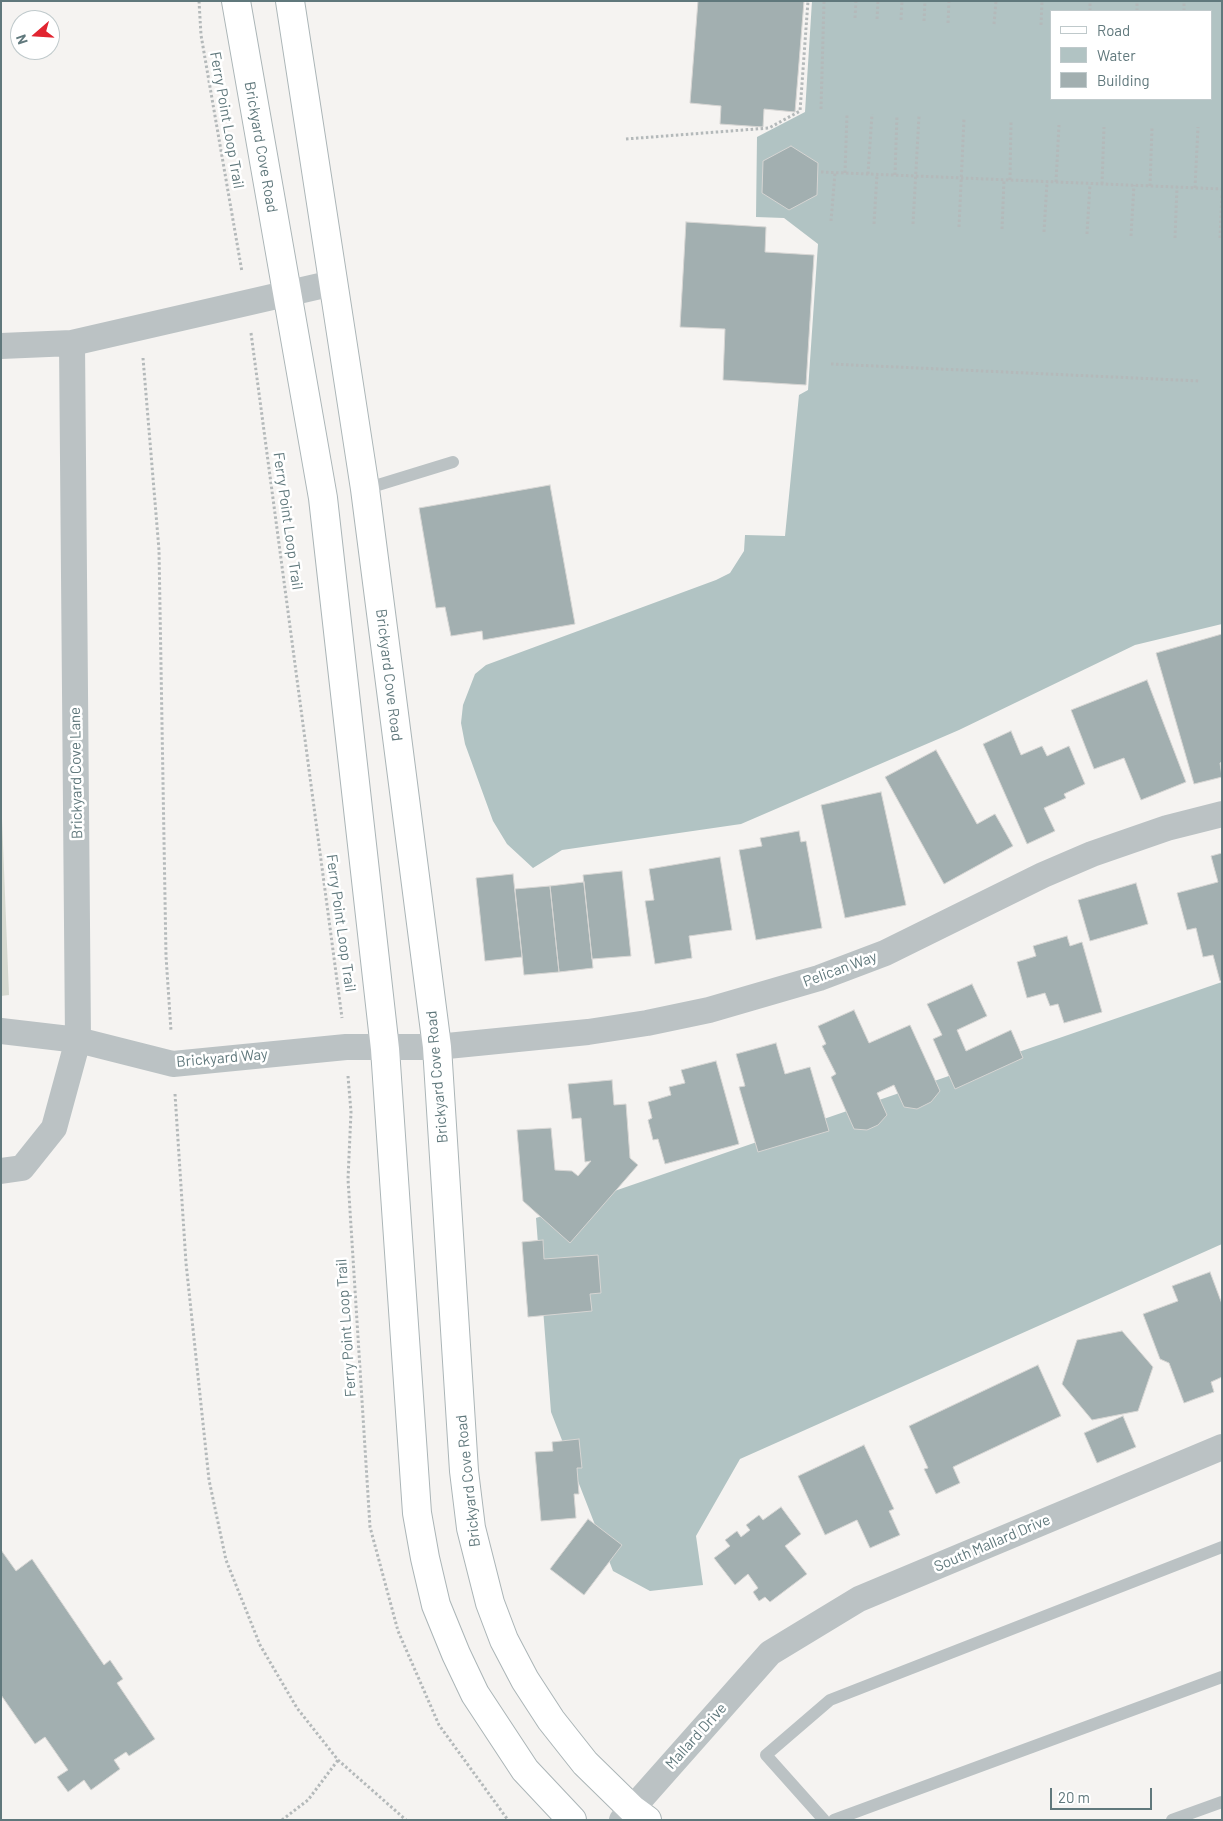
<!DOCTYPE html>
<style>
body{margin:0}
#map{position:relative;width:1223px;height:1821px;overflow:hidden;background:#f5f3f1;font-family:Barlow,sans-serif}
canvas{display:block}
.frame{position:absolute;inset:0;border:2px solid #60787c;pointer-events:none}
.legend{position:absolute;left:1050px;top:10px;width:162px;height:90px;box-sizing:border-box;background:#fff;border:1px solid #bfc9cb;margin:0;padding:6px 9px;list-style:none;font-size:15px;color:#60787c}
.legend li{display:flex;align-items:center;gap:10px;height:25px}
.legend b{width:25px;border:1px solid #bfc9cb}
.north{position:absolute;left:10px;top:10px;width:50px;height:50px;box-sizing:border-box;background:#fff;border:1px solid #bfc9cb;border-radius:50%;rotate:251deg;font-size:14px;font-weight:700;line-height:20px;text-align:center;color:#60787c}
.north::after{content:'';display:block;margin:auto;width:18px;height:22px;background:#e12430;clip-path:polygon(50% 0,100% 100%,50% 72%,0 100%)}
.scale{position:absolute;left:1050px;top:1788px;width:102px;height:22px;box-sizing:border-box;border:2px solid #60787c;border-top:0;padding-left:6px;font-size:15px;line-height:18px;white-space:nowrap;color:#60787c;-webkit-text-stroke:4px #fff;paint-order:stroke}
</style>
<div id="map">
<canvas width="1223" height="1821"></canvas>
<div class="frame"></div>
<ul class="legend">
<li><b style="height:6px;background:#fff"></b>Road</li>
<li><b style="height:14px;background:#b1c3c3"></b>Water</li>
<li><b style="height:14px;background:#a2afb0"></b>Building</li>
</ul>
<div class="north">N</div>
<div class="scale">20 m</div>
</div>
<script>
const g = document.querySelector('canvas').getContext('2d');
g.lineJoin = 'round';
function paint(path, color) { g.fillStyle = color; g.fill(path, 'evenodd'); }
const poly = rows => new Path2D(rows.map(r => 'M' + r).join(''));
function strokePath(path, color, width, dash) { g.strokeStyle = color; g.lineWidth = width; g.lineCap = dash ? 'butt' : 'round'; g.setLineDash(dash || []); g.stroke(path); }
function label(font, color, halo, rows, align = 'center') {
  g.font = font + ' Barlow,sans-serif'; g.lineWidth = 5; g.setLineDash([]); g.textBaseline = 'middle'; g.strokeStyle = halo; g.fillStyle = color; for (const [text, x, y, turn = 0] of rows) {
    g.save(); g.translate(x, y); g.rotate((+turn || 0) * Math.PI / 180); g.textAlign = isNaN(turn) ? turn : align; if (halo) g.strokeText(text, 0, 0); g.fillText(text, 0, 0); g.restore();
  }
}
paint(poly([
 [1,794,9,995,1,996]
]), '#d6d9d0');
paint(poly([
 [812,1,1222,1,1222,624,1135,645,959,730,741,824,562,850,533,868,507,844,493,821,465,744,461,723,463,705,475,674,486,665,716,580,730,573,744,551,745,535,785,536,799,395,808,390,818,244,784,218,756,217,757,137,805,112],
 [1052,11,1212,11,1212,99,1052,99],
 [1222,982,1222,1244,740,1459,696,1536,703,1585,650,1591,613,1571,551,1412,536,1218]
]), '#b1c3c3');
const building = poly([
 [698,1,804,1,795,112,764,109,763,127,720,124,721,106,690,103,698,1],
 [791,146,818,163,817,195,789,210,762,193,763,161,791,146],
 [686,222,766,227,765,252,814,255,806,385,723,380,725,329,680,327,686,222],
 [550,485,575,624,483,640,482,631,451,636,445,607,436,608,419,508,550,485],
 [1222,634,1222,762,1220,763,1222,777,1194,784,1156,653,1222,634],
 [1147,680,1186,782,1141,800,1124,758,1094,769,1071,710,1147,680],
 [1011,731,1021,755,1042,746,1047,756,1069,746,1085,784,1064,794,1066,798,1044,808,1055,831,1027,844,983,744,1011,731],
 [936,750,977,824,995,814,1013,846,944,884,885,777,936,750],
 [881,792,906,905,845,918,821,805,881,792],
 [799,831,801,842,806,841,822,928,756,940,739,850,762,846,760,838,799,831],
 [1222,853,1222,981,1220,981,1213,955,1203,957,1196,928,1187,930,1177,893,1218,882,1211,856,1222,853],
 [720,857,732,930,689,936,692,958,655,964,645,901,654,900,649,869,720,857],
 [622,871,631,956,592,959,583,875,622,871],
 [513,874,522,957,485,961,476,878,513,874],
 [584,882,593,968,559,972,550,886,584,882],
 [1136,883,1148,924,1090,941,1078,900,1136,883],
 [550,886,559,972,524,975,515,889,550,886],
 [1067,936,1070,946,1082,942,1102,1012,1064,1023,1058,1004,1050,1006,1045,993,1027,998,1017,962,1036,956,1033,946,1067,936],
 [972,984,987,1016,957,1030,966,1051,1011,1030,1023,1058,955,1089,933,1039,942,1035,927,1004,972,984],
 [854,1010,869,1043,910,1025,940,1091,931,1102,917,1109,904,1107,894,1085,877,1093,887,1115,878,1125,867,1130,854,1129,831,1077,836,1074,822,1046,826,1044,818,1026,854,1010],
 [776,1043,785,1074,810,1067,829,1131,758,1152,739,1087,745,1086,736,1054,776,1043],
 [716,1061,739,1144,665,1164,658,1139,653,1140,648,1120,652,1118,648,1102,671,1095,669,1087,685,1083,681,1070,716,1061],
 [612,1080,614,1105,626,1104,630,1158,638,1165,570,1243,523,1201,517,1130,551,1128,555,1170,572,1171,578,1176,591,1161,585,1162,581,1118,572,1119,568,1084,612,1080],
 [543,1240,544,1259,598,1255,601,1293,590,1294,592,1311,528,1317,522,1242,543,1240],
 [1210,1272,1222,1304,1222,1377,1211,1382,1214,1392,1184,1403,1169,1363,1160,1359,1143,1314,1178,1301,1172,1286,1210,1272],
 [1122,1331,1153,1367,1138,1411,1092,1420,1062,1384,1077,1340,1122,1331],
 [1038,1365,1061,1416,953,1467,960,1483,936,1494,924,1469,928,1468,909,1426,1038,1365],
 [1123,1416,1136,1447,1097,1463,1084,1433,1123,1416],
 [579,1439,582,1468,577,1468,579,1494,574,1494,576,1518,541,1521,535,1452,553,1451,552,1442,579,1439],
 [864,1445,894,1509,889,1511,900,1535,870,1548,857,1520,825,1535,798,1476,864,1445],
 [781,1507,801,1534,785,1546,807,1574,770,1602,765,1597,759,1601,753,1592,758,1588,748,1574,735,1585,714,1558,730,1546,725,1540,737,1531,741,1537,750,1530,746,1525,759,1515,763,1520,781,1507],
 [588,1519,622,1545,584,1595,550,1569,588,1519],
 [1,1550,16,1571,32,1559,104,1665,110,1660,123,1679,117,1683,155,1739,129,1756,126,1752,114,1760,120,1769,91,1790,84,1780,68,1792,57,1777,68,1770,45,1737,35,1744,1,1695,1,1550]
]);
paint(building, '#a2afb0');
strokePath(building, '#d6d5d3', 1);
const secondary = poly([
 [236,1,323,498,385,1049,417,1513,425,1558,436,1605,456,1654,475,1694,525,1770,572,1820],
 [290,1,365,489,437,1047,464,1471,471,1528,490,1603,504,1640,525,1680,551,1720,585,1763,632,1809,647,1820]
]);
strokePath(secondary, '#abb5b7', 30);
strokePath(poly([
 [199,1,201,35,242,272],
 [1090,11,1090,1],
 [1137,11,1137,1],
 [1184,11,1184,1],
 [855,18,856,1],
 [877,19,878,1],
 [901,20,902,1],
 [924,21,925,1],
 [948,23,949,1],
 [994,24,996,1],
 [1041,25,1042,1],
 [821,109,824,1],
 [626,139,769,128,800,111,808,1],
 [821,172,1222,189],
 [845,173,847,114],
 [868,174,872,114],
 [895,175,897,115],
 [1010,180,1011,122],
 [1056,182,1059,125],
 [1102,184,1104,127],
 [1150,186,1152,128],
 [1195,188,1198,127],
 [831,221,835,173],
 [874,224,877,174],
 [913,224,919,116],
 [959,227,964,119],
 [1002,229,1004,180],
 [1044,232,1047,182],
 [1087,234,1090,184],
 [1131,236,1134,185],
 [1175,238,1177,187],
 [1220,238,1222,193],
 [251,333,342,1018],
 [143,358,159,550,166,956,171,1031],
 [831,364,1200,381],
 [348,1076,351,1112,348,1179,370,1527,398,1631,439,1725,508,1820],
 [175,1094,186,1263,209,1480,226,1560,260,1645,297,1708,338,1760,406,1820],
 [282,1820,308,1800,338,1760]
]), '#b4b9ba', 3, [2.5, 2.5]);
strokePath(poly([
 [365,489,453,462],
 [824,1820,766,1755,830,1700,1222,1547],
 [834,1820,1222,1677],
 [1172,1820,1222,1802]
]), '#bbc2c4', 12);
strokePath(poly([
 [1,346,72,343,333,283],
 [1,1031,78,1040,173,1064,346,1047,437,1047,588,1032,647,1023,709,1010,819,978,885,953,1043,875,1092,854,1167,828,1222,814],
 [1,1171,22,1168,54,1128,78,1040,72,343],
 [622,1820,770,1653,859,1599,1222,1447]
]), '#bbc2c4', 26);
strokePath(secondary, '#fff', 28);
label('15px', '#60787c', '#fff', [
 ["Ferry Point Loop Trail",227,120,80],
 ["Brickyard Cove Road",261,147,80],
 ["Ferry Point Loop Trail",288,521,82],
 ["Brickyard Cove Road",389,675,83],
 ["Brickyard Cove Lane",76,773,-91],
 ["Ferry Point Loop Trail",341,923,82],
 ["Pelican Way",840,969,-20],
 ["Brickyard Way",222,1058,-5],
 ["Brickyard Cove Road",437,1077,-95],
 ["Ferry Point Loop Trail",346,1328,-94],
 ["Brickyard Cove Road",468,1481,-96],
 ["South Mallard Drive",992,1543,-23],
 ["Mallard Drive",696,1736,-48]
]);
</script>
